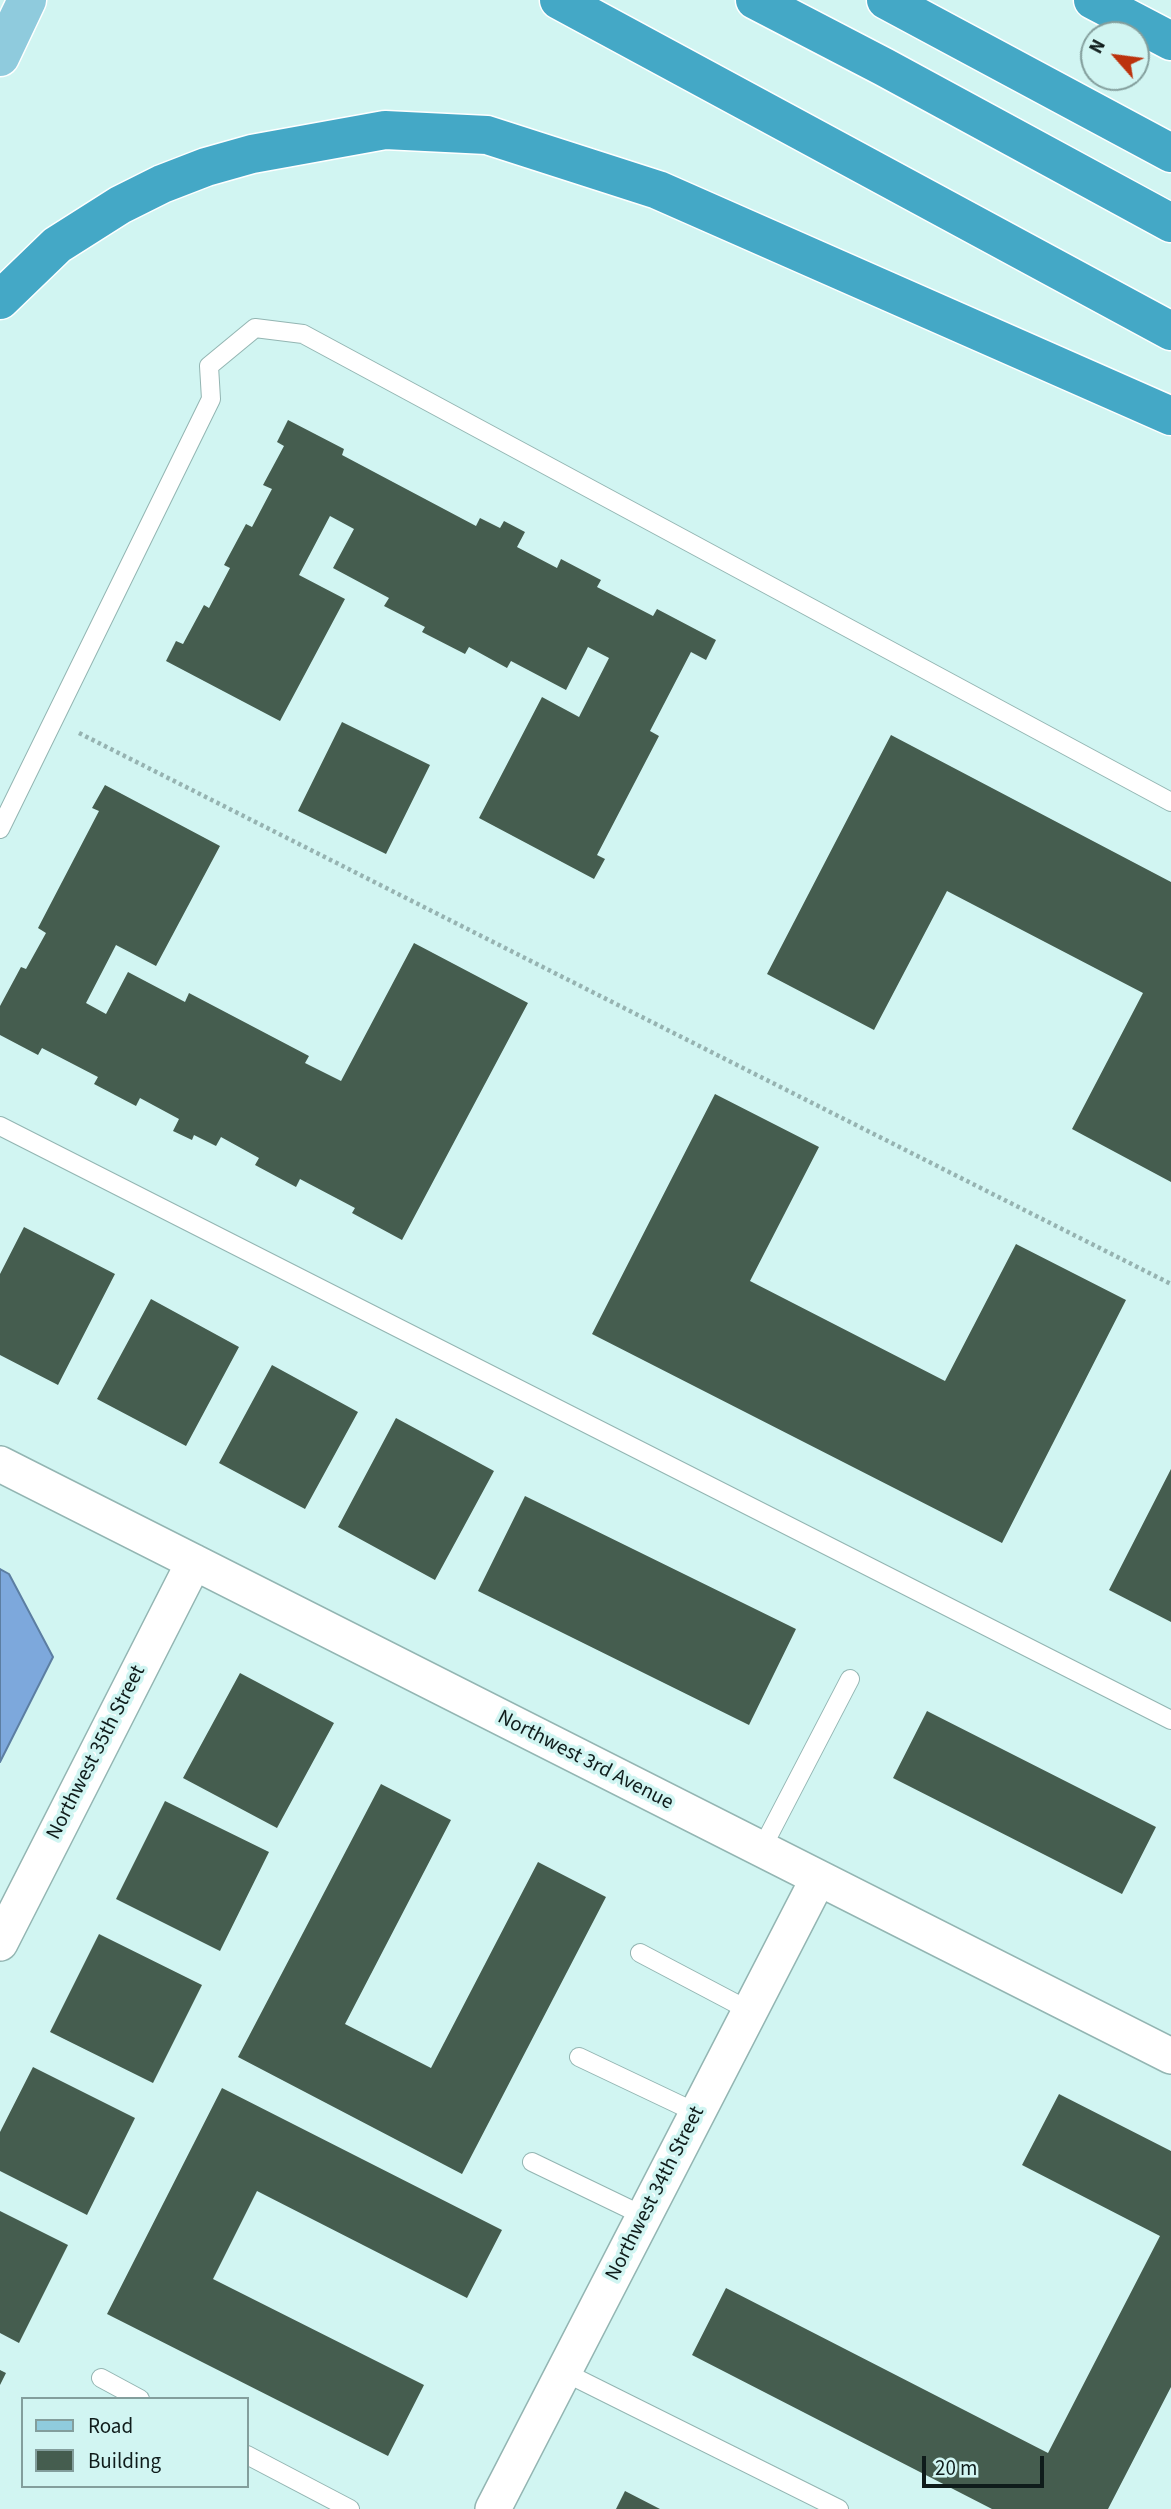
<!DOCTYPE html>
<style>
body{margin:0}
#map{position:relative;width:1171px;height:2509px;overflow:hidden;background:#d1f5f2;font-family:"Source Sans 3",sans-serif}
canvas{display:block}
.legend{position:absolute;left:21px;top:2397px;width:228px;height:91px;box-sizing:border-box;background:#d1f5f2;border:2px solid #839e9c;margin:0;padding:9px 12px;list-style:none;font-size:21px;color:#0f1c1b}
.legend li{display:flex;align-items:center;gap:14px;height:35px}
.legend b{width:35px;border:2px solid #839e9c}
.north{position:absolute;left:1080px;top:21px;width:70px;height:70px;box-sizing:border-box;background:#d1f5f2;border:2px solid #839e9c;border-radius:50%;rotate:298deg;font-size:19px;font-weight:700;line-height:28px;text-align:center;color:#0f1c1b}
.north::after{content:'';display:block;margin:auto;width:24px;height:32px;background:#bc320d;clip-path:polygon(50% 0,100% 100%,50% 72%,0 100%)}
.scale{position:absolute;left:922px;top:2456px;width:122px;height:32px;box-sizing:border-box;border:4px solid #0f1c1b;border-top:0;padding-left:9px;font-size:21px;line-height:24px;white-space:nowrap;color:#0f1c1b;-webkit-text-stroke:5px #d1f5f2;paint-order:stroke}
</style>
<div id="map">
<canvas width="1171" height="2509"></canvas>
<ul class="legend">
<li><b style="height:9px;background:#8fcbdd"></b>Road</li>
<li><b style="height:19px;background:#455d4f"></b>Building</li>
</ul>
<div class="north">N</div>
<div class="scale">20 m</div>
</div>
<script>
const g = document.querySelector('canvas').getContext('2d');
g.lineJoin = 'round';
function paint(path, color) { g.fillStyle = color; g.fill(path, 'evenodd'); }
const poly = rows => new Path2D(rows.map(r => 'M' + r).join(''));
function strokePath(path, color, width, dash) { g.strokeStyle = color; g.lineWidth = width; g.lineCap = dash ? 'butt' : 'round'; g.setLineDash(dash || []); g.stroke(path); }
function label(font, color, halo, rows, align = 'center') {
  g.font = font + ' "Source Sans 3",sans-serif'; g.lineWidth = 7; g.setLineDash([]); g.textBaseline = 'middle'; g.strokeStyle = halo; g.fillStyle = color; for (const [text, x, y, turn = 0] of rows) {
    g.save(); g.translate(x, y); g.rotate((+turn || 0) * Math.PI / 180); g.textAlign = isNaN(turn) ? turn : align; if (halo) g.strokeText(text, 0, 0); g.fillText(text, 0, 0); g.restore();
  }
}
const water = poly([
 [0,1569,9,1574,53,1657,0,1762,0,1569]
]);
paint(water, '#7da8dc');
strokePath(water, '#5c7ea2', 2);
paint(poly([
 [288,420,344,449,342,455,476,526,480,518,500,528,504,521,525,532,517,547,557,568,561,559,601,580,597,587,653,616,657,609,716,640,706,660,691,652,650,731,659,736,597,855,605,859,594,879,479,818,542,697,579,717,609,658,588,647,566,690,511,661,507,668,469,647,465,654,422,632,425,627,384,606,389,598,333,568,354,529,330,516,299,575,345,599,280,721,166,661,176,641,183,644,204,605,209,608,230,568,224,565,246,524,252,527,272,489,263,485,284,446,277,442],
 [342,722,430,765,386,854,298,811],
 [891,735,1171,882,1171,1182,1072,1129,1143,993,947,891,874,1030,767,974],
 [105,785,220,846,156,966,116,945,86,1003,106,1014,128,972,185,1002,189,993,309,1056,305,1063,341,1081,414,943,528,1003,402,1240,352,1213,355,1208,300,1179,296,1187,255,1165,259,1158,221,1137,216,1146,194,1135,192,1140,173,1131,179,1119,140,1098,136,1106,94,1084,98,1077,42,1048,38,1055,0,1035,0,1006,21,967,26,969,46,933,38,928,99,811,92,808],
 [715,1094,819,1147,750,1281,945,1381,1016,1244,1126,1300,1002,1543,592,1334],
 [24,1227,115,1274,58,1385,0,1355,0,1274],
 [151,1299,239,1347,186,1446,97,1399],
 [272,1365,358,1412,305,1509,219,1463],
 [396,1418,494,1471,435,1580,338,1527],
 [1171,1469,1171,1622,1109,1590],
 [525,1496,796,1629,749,1725,478,1591],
 [240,1673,334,1723,277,1828,183,1778],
 [927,1711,1156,1827,1122,1894,893,1778],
 [381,1784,451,1820,345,2024,431,2068,538,1862,606,1897,462,2174,238,2057],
 [165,1801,269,1852,220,1951,116,1899],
 [99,1934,202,1985,153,2083,50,2032],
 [33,2067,135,2118,87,2215,0,2171,0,2132],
 [222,2088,502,2230,467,2298,257,2191,213,2279,424,2385,388,2456,107,2314],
 [1059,2094,1171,2151,1171,2387,1108,2509,992,2509,692,2355,726,2288,1048,2453,1160,2236,1022,2165],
 [0,2211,68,2245,19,2343,0,2333],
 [0,2370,6,2373,0,2385],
 [625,2491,660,2509,616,2509]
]), '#455d4f');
const service = poly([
 [0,829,211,399,209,366,255,328,303,334,1171,802],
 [0,1126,1171,1720],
 [761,1850,850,1679],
 [640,1953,750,2011],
 [579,2057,697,2113],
 [532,2162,644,2216],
 [564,2372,839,2509],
 [101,2378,140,2399],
 [247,2455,350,2509]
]);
const minor = poly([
 [0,1464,1171,2056],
 [0,1943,194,1562],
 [493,2509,818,1879]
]);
const primary = poly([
 [0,57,27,0]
]);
const motorway = poly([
 [559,0,1171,331],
 [755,0,884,67,1171,223],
 [886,0,1171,153],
 [1093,0,1171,41],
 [0,300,57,245,120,205,162,184,206,167,252,154,385,130,487,135,658,190,1171,416]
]);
strokePath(service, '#93b5b2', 20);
strokePath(minor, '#93b5b2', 38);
strokePath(primary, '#fff', 41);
strokePath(motorway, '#fff', 41);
strokePath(poly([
 [79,733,1171,1284]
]), '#96b3b1', 4.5, [3.5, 3.5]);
strokePath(service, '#fff', 18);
strokePath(minor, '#fff', 35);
strokePath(primary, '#8fcbdd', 38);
strokePath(motorway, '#44a8c6', 38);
label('21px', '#0f1c1b', '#d1f5f2', [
 ["Northwest 35th Street",97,1753,-63],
 ["Northwest 3rd Avenue",585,1761,27],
 ["Northwest 34th Street",656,2194,-63]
]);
</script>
